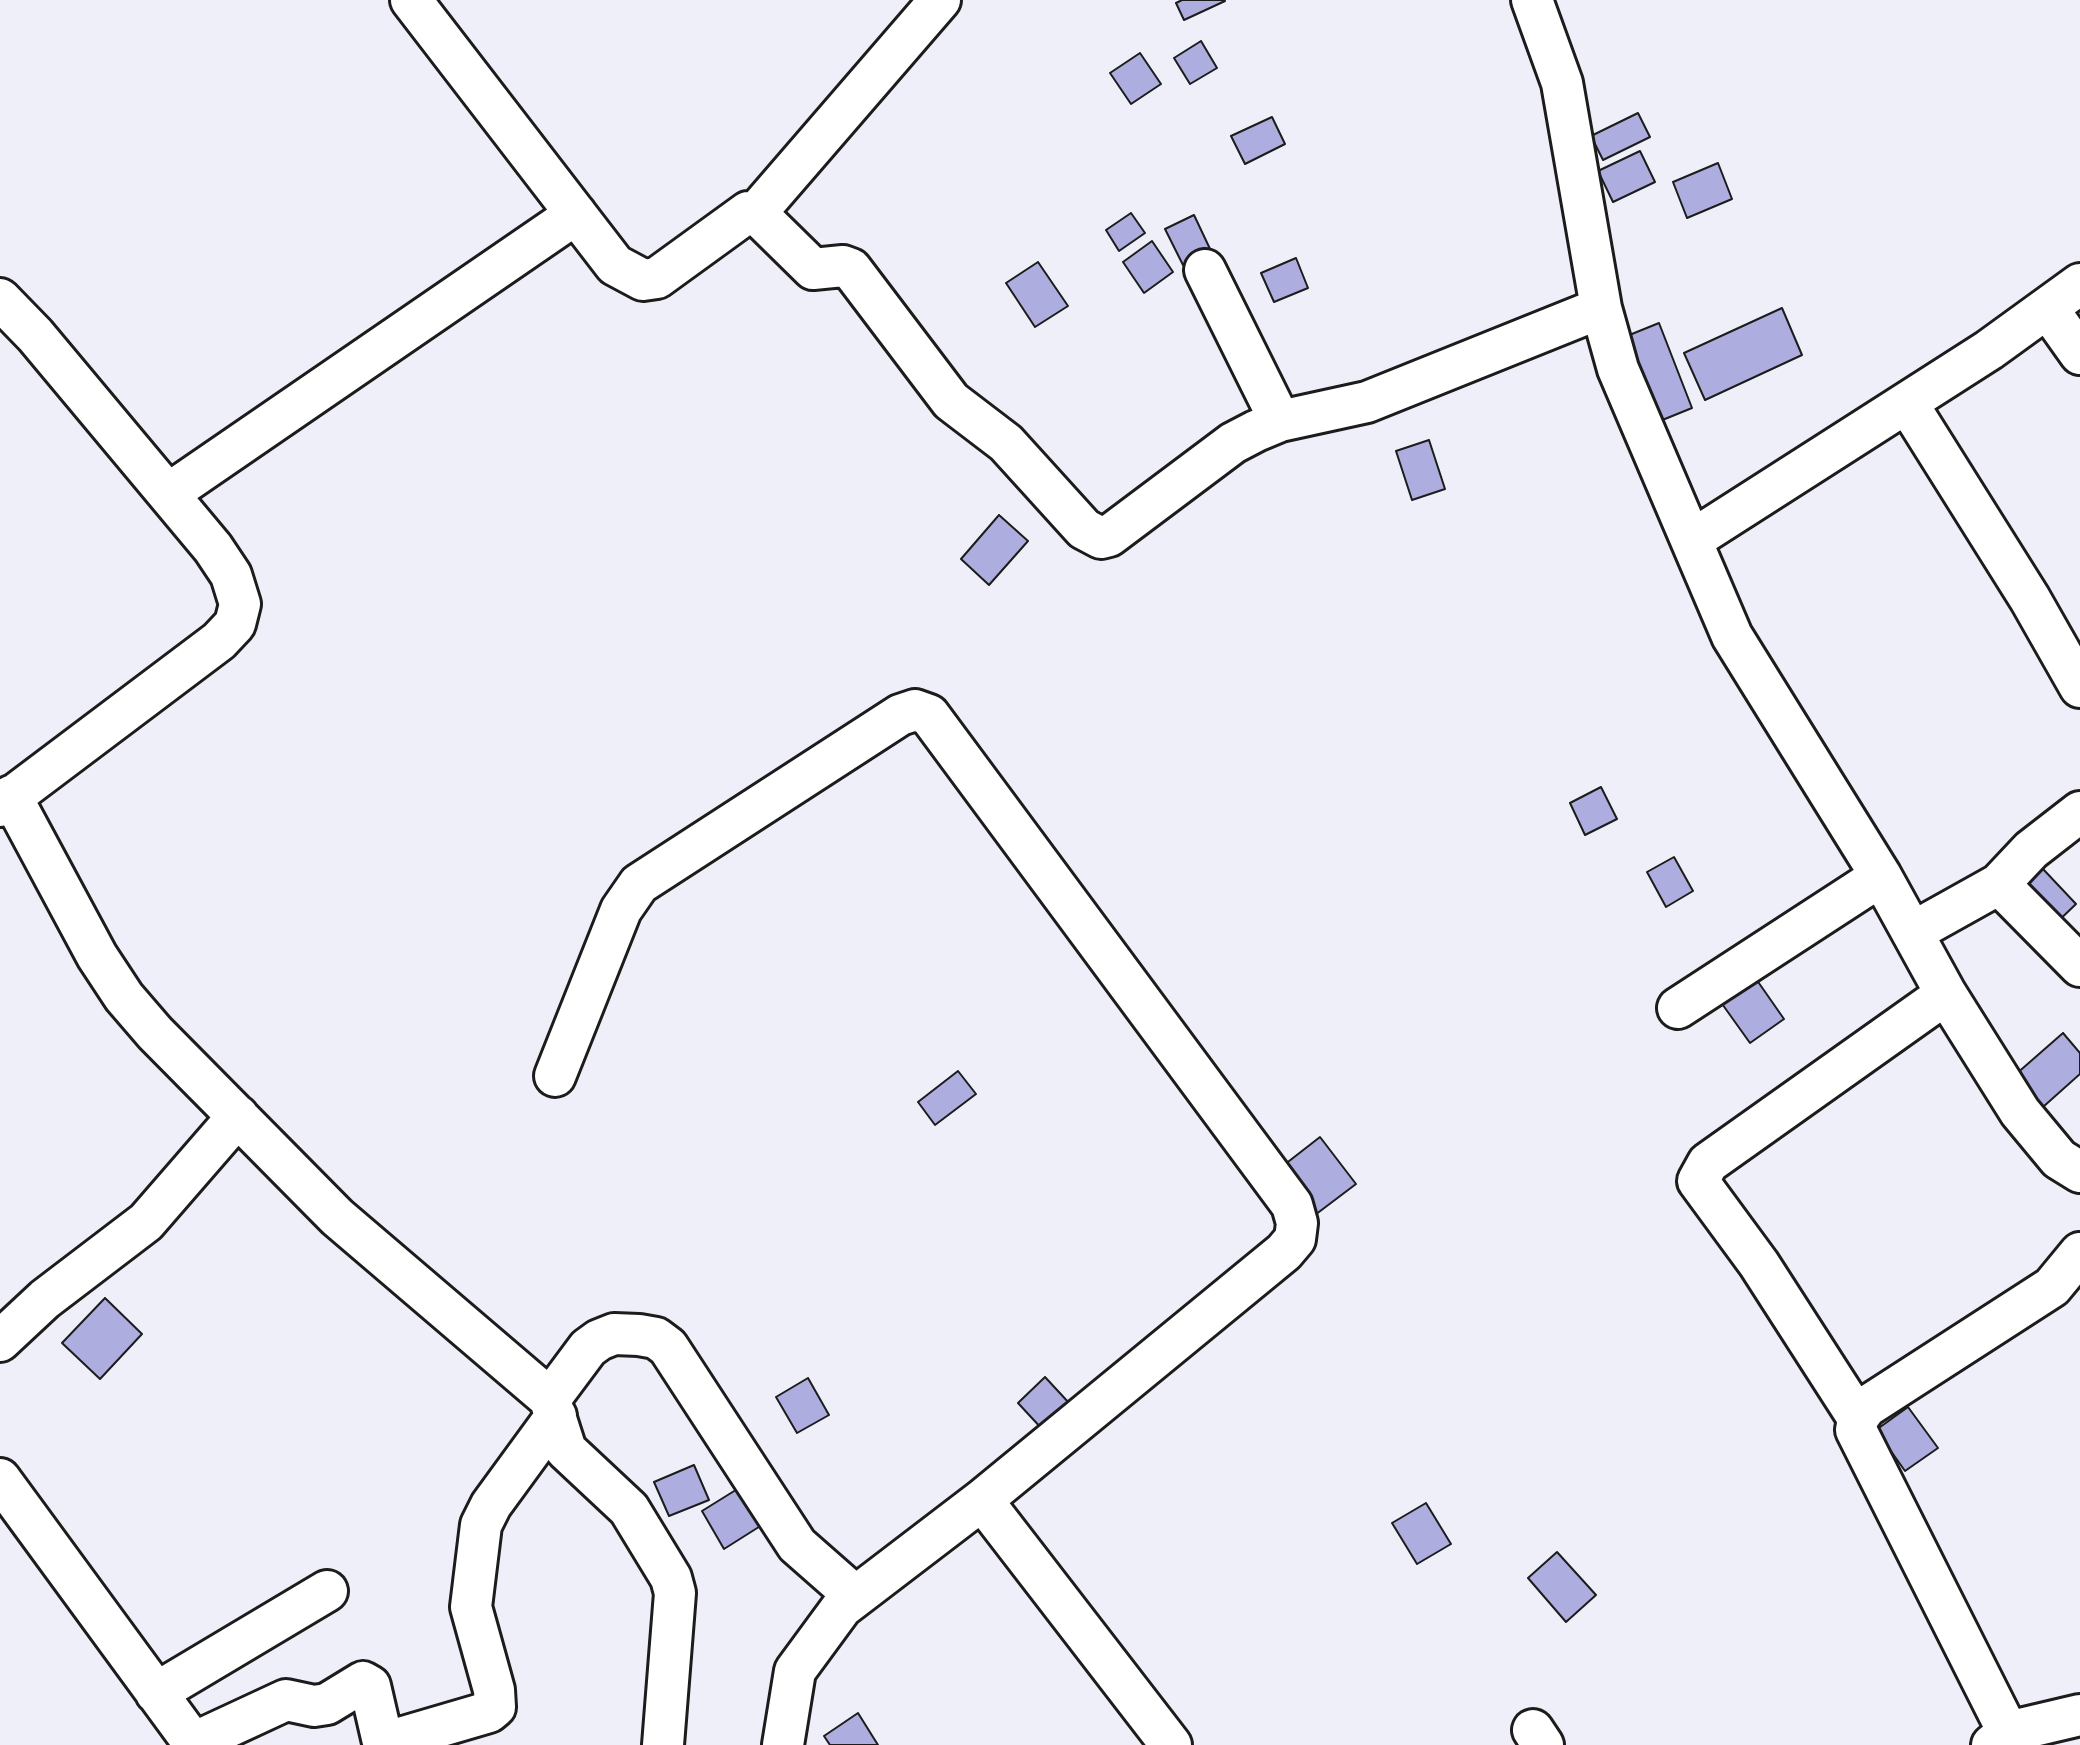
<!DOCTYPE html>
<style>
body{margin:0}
canvas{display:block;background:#efeff9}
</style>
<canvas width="2080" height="1745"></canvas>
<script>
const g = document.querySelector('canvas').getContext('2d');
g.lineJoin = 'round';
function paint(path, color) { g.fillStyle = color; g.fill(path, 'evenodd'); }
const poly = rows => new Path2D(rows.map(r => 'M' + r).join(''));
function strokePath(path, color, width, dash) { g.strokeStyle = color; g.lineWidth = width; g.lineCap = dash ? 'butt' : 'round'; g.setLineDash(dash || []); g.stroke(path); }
const building = poly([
 [1182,0,1224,0,1225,1,1184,20,1176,3,1182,0],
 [1201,41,1217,68,1190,84,1174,58,1201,41],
 [1140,53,1161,84,1131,104,1110,73,1140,53],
 [1638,113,1650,137,1603,160,1591,136,1638,113],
 [1272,117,1285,144,1245,164,1231,136,1272,117],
 [1640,151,1655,182,1613,202,1598,171,1640,151],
 [1718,163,1732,199,1687,218,1673,182,1718,163],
 [1131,213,1145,233,1119,251,1106,230,1131,213],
 [1194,215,1211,251,1183,265,1165,229,1194,215],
 [1152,241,1173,272,1144,293,1123,262,1152,241],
 [1296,258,1308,288,1274,302,1261,273,1296,258],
 [1038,262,1068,306,1035,327,1006,283,1038,262],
 [1782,308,1802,355,1705,400,1684,353,1782,308],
 [1659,323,1692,408,1655,423,1622,338,1659,323],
 [1429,440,1445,489,1412,500,1396,451,1429,440],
 [999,515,1028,541,989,585,961,559,999,515],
 [1601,787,1617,819,1585,835,1570,803,1601,787],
 [1674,857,1693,891,1666,907,1647,872,1674,857],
 [2043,869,2076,904,2051,928,2018,894,2043,869],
 [1754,976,1784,1019,1750,1043,1720,1001,1754,976],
 [2063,1033,2080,1053,2080,1074,2043,1107,2015,1075,2063,1033],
 [958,1071,976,1094,935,1125,918,1102,958,1071],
 [1320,1137,1356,1184,1311,1218,1275,1172,1320,1137],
 [105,1298,142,1334,100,1379,62,1343,105,1298],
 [1045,1377,1070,1404,1043,1430,1018,1403,1045,1377],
 [808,1378,829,1415,797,1433,776,1397,808,1378],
 [1908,1407,1938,1448,1905,1471,1876,1430,1908,1407],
 [694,1465,709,1500,669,1516,654,1482,694,1465],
 [739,1488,762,1525,724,1549,702,1511,739,1488],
 [1426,1503,1451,1544,1417,1564,1392,1523,1426,1503],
 [1557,1552,1596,1595,1566,1622,1528,1578,1557,1552],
 [858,1713,878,1745,830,1745,824,1736,858,1713]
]);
paint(building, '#adaedf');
strokePath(building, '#1c1c1c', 2);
const minor = poly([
 [411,0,615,265,643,280,657,278,748,212,756,213,813,269,843,266,851,269,951,401,1006,443,1084,529,1101,538,1109,536,1233,443,1256,431,1280,421,1367,402,1601,308],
 [1532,0,1562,83,1601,308,1618,369,1732,636,1881,876,1946,994,2020,1112,2059,1159,2080,1172],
 [756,213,940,0],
 [1205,270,1280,421],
 [0,299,35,335,213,548,231,575,240,604,235,624,219,641,0,806],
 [2048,309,2080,354],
 [1907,403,2030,599,2080,687],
 [168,494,576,214],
 [1692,540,1989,350,2080,284],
 [11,796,97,956,124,997,155,1033,337,1217,550,1399,588,1348,599,1340,614,1334,639,1335,656,1338,668,1347,797,1545,855,1596],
 [1999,884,2031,850,2080,812],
 [1913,932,1999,884,2080,966],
 [1678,1008,1881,876],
 [555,1076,621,910,639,884,900,715,915,710,929,715,1292,1205,1297,1223,1295,1239,1284,1252,982,1500,842,1607,795,1671,783,1745],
 [0,1341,45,1299,146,1222,238,1116],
 [550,1400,566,1450,629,1509,671,1578,675,1593,663,1745],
 [1858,1418,1759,1264,1698,1181,1708,1163,1946,994],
 [0,1479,189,1737,202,1739,286,1700,314,1706,327,1704,363,1682,370,1686,382,1738,390,1741,489,1712,495,1707,494,1690,471,1607,481,1525,491,1505,556,1416],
 [982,1500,1171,1745],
 [156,1693,327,1591],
 [1533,1730,1543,1745],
 [2008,1732,1856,1430,1858,1418,1866,1407,2052,1287,2080,1253],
 [1992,1745,2008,1732,2080,1715]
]);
strokePath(minor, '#1c1c1c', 46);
strokePath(minor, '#fff', 40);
</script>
